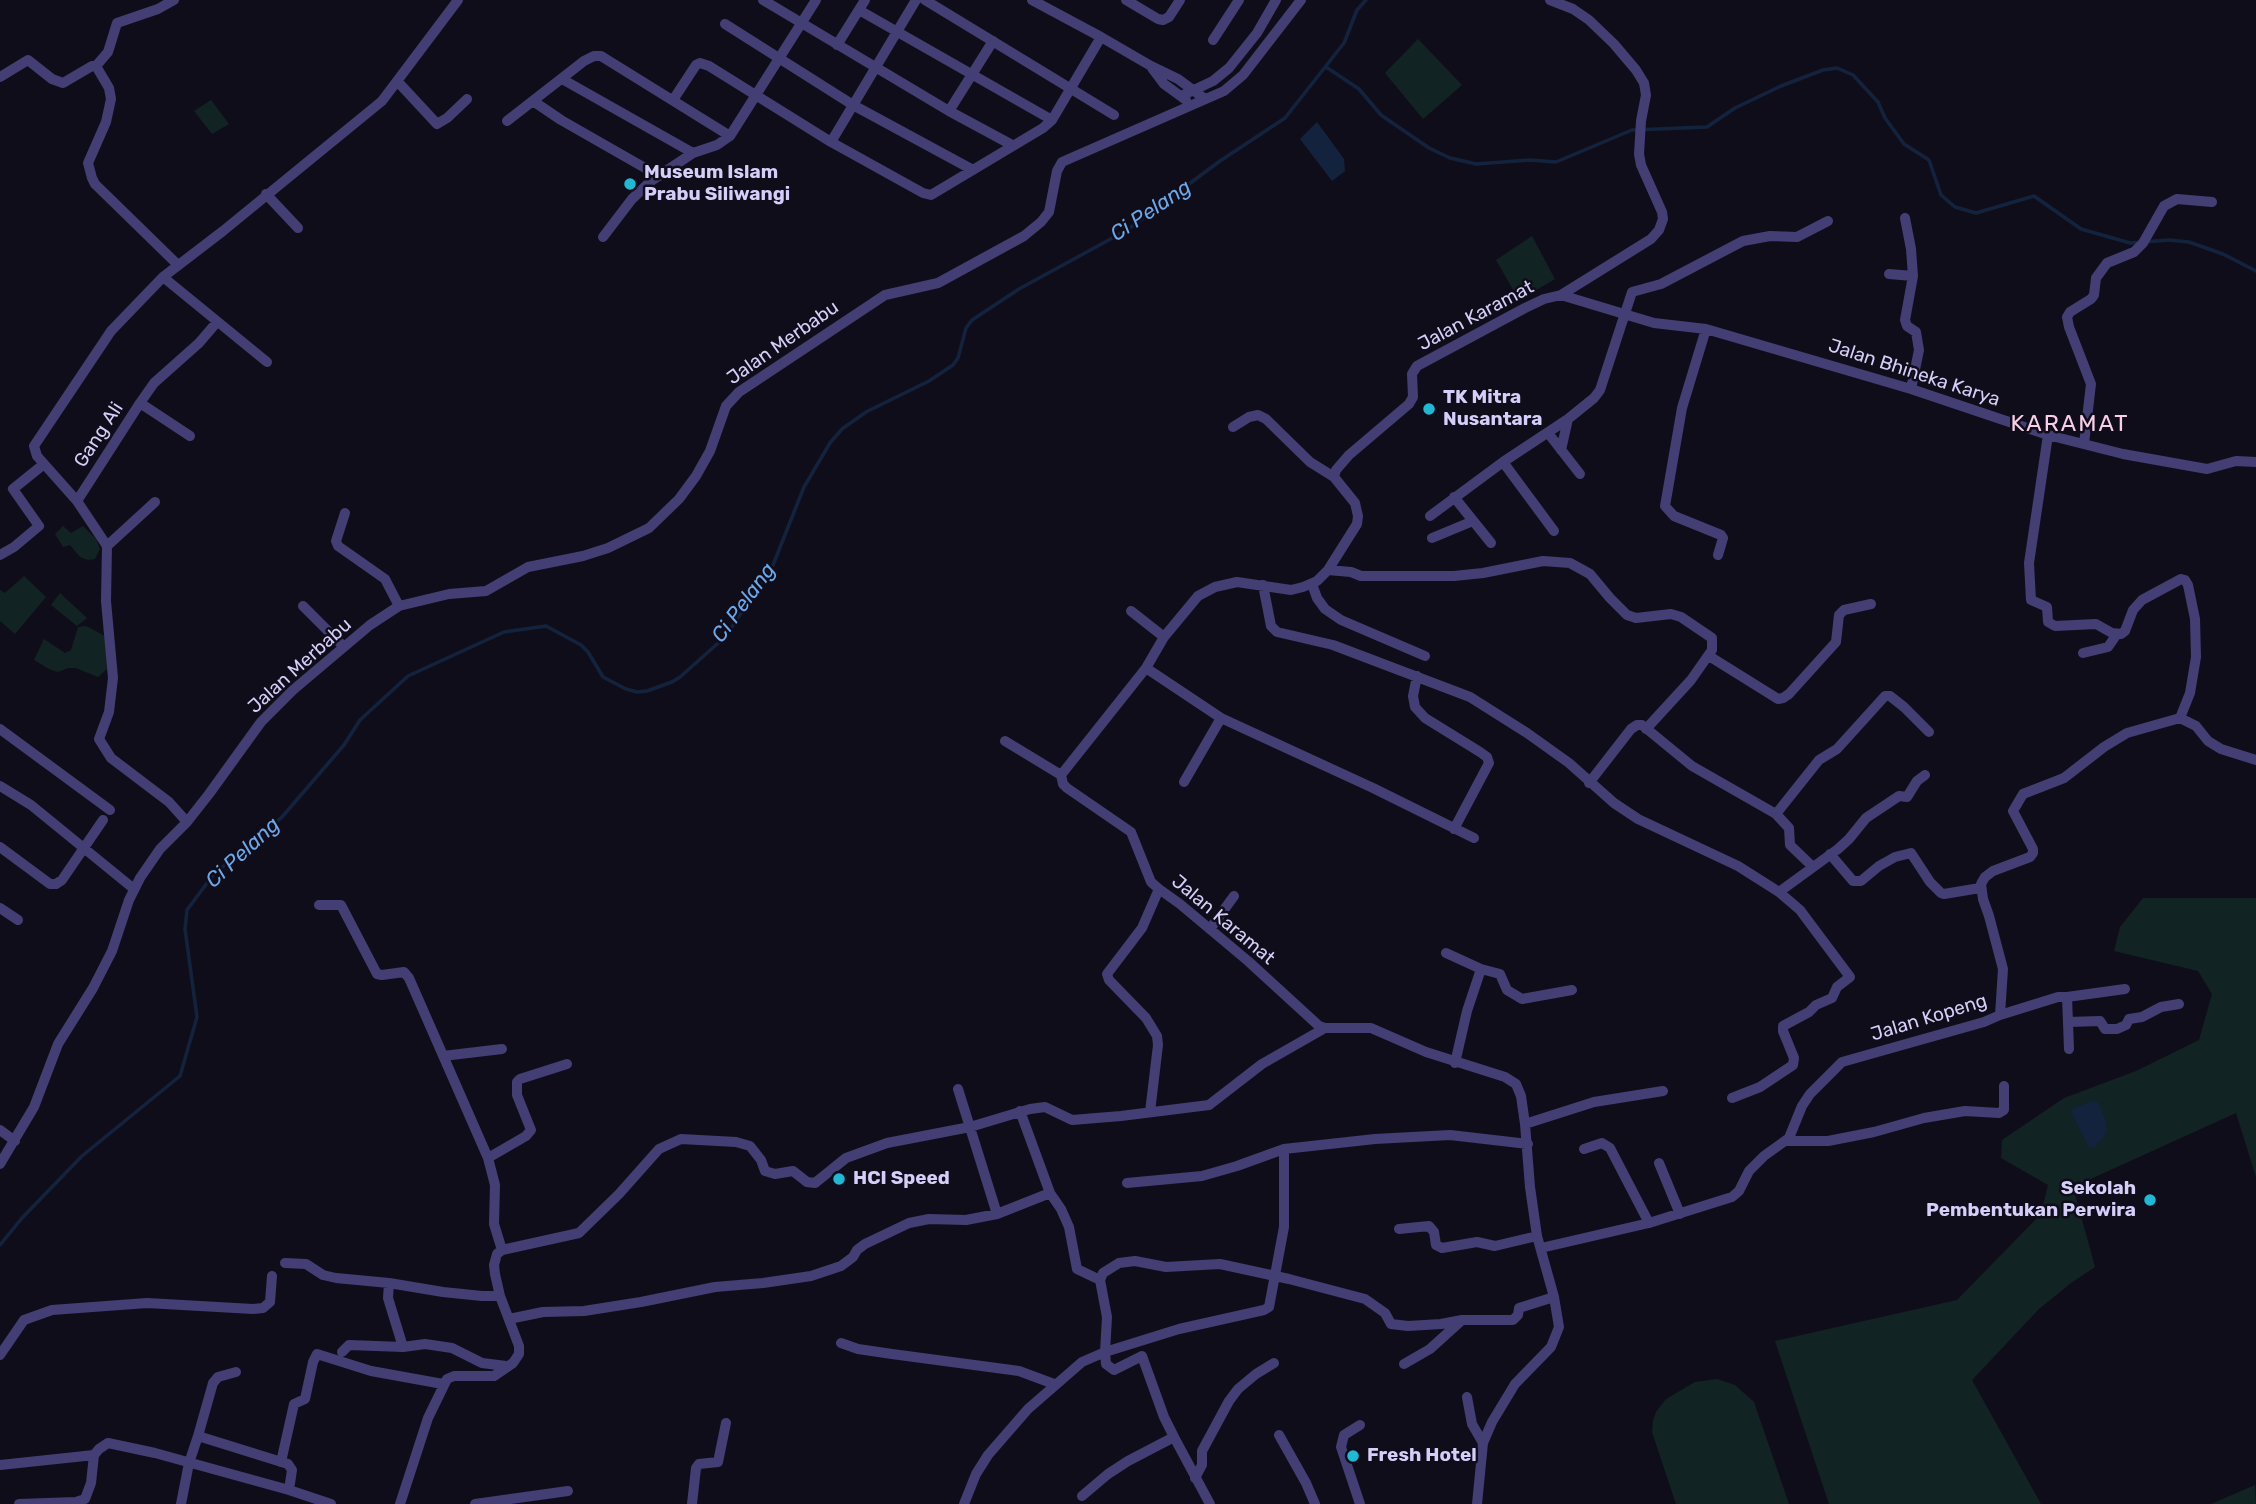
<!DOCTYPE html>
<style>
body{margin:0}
canvas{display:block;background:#100d1a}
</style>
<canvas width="2256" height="1504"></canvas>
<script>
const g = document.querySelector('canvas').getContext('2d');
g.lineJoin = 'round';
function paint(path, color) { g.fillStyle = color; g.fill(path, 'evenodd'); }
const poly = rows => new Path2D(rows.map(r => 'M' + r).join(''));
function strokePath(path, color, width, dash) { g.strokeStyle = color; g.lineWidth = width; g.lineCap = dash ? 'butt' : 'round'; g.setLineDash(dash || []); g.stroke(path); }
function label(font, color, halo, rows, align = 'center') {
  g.font = font + ' Rubik,sans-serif'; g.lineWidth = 5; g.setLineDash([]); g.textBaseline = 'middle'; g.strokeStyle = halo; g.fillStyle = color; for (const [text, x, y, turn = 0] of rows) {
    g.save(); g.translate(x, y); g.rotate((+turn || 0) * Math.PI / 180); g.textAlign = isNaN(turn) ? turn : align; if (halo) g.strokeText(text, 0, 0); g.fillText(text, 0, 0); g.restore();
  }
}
paint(poly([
 [1418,39,1462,85,1423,119,1385,73],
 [211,100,229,124,212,134,194,111],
 [1532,236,1555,279,1519,300,1496,260],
 [63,526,71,533,83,526,96,539,100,549,95,559,88,560,80,557,70,545,63,547,55,534],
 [24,576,46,597,15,634,0,621,0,590,5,593],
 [60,593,87,618,77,626,51,605],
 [86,626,105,636,107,669,98,677,76,668,68,668,58,672,49,669,34,660,44,639,65,653,71,650,78,627],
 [2143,898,2256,898,2256,1177,2236,1113,2073,1187,2095,1267,2071,1283,2039,1309,1972,1380,2041,1504,1829,1504,1775,1341,1957,1300,2041,1214,2048,1185,2001,1158,2002,1140,2064,1098,2136,1071,2199,1040,2212,994,2198,971,2114,951,2120,927],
 [1717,1379,1735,1385,1754,1402,1789,1504,1676,1504,1652,1432,1653,1421,1656,1412,1666,1399,1695,1382],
 [2255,1485,2256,1504,2211,1504]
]), '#112323');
paint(poly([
 [1317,122,1344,159,1345,171,1332,181,1300,139],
 [2092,1101,2098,1102,2105,1119,2107,1131,2102,1139,2094,1147,2089,1148,2070,1110]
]), '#13233e');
strokePath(poly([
 [1326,67,1359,89,1381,115,1429,148,1450,158,1476,164,1530,160,1556,162,1632,130,1707,127,1735,108,1781,86,1823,70,1837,68,1853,75,1878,102,1885,118,1904,144,1929,160,1941,195,1955,207,1976,213,2034,196,2081,229,2130,243,2169,240,2189,242,2223,254,2256,271],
 [0,1245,22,1218,82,1156,180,1076,197,1017,185,929,187,910,213,875,282,817,344,745,360,720,408,676,504,632,546,626,581,645,588,652,603,677,626,689,637,692,647,691,672,682,680,677,725,637,773,565,804,487,830,443,842,429,866,412,929,381,953,365,958,358,966,328,972,320,1019,289,1127,230,1220,161,1285,118,1344,43,1357,10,1366,0]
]), '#13233e', 3.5);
strokePath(poly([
 [763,0,949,111,1012,145],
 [925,0,1114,115],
 [1032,0,1101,37,1151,66,1178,79,1205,99],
 [1126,0,1158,19,1163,20,1169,17,1180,0],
 [859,10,1052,120],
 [725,24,853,105,973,170],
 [1213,40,1239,0],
 [837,45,865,0],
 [96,66,109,88,111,99,106,122,88,163,92,178,95,184,178,265],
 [1152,68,1164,84,1186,100],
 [0,77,28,60,52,79,63,83,92,66,96,66,108,52,117,23,158,9,174,0],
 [562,79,693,153],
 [398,82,437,124,447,118,467,99],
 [1181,96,1213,81,1229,68,1257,33,1276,0],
 [673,100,696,65,700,63,709,66,831,142,923,193,931,195,1043,128,1052,120,1101,37],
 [533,101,561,120,659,176],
 [949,111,993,41],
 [507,121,584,61,594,56,601,56,730,136],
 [831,142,916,0],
 [266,194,298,228],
 [1905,218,1911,249,1913,276],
 [603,237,632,199,651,181,693,153,717,145,730,136,816,0],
 [1889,274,1913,276,1905,320,1907,326,1916,332,1919,350,1911,389],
 [163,277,267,362],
 [1561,295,1654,323,1706,329,1911,389,2048,435,2123,454,2207,469,2236,461,2256,462],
 [1706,329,1682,408,1665,506,1674,516,1721,535,1723,538,1718,555],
 [140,403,154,383,199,343,217,322],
 [1233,427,1249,417,1258,415,1266,419,1310,462,1334,477],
 [1548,433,1580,474],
 [2048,435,2029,563,2031,600,2047,607,2048,622,2055,626,2096,624,2112,633,2121,634,2125,631,2133,610,2142,600,2181,579,2185,580,2188,585,2195,619,2196,657,2190,693,2180,718],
 [2084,444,2091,384,2069,327,2067,317,2070,312,2091,299,2094,295,2096,278,2107,263,2134,252,2143,243,2164,206,2177,199,2212,202],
 [1561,450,1568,419],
 [1503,462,1554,531],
 [1454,497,1491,543],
 [77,501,140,403,190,436],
 [345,513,336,541,338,546,385,579,399,606],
 [1430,516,1503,462,1568,419,1594,398,1600,390,1632,292,1661,284,1743,241,1770,236,1797,237,1828,221],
 [1432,538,1473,521],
 [107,546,155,502],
 [0,555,14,547,39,526,13,489,44,464],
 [1328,570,1351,572,1361,576,1454,576,1483,573,1543,561,1570,563,1590,574,1610,598,1627,615,1636,618,1671,614,1681,617,1712,638,1712,650,1691,680,1646,729],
 [1312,584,1317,598,1325,609,1341,620,1425,656],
 [1263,585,1271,626,1277,632,1333,645,1470,697,1527,733,1569,763,1614,803,1638,819,1738,866,1779,892,1800,910,1850,977,1837,987,1832,998,1816,1005,1809,1012,1783,1026,1783,1031,1794,1058,1793,1065,1760,1087,1732,1098],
 [303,606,344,647],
 [1131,611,1164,637],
 [2083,653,2108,647,2117,634],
 [1709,656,1778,699,1783,698,1789,694,1836,642,1839,615,1844,610,1871,604],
 [1146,668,1221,718,1373,788,1474,838],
 [1417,676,1413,696,1415,707,1425,718,1480,752,1487,757,1489,763,1454,829],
 [0,729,110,810],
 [1005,741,1061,775],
 [1184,782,1221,718],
 [1589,783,1631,729,1637,725,1642,725,1692,766,1776,814,1789,828,1790,845,1813,867],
 [0,786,31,805,134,889],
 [1776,814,1819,760,1837,749,1885,696,1890,696,1904,707,1929,732],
 [187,822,169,802,111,758,99,739,109,712,113,678,106,601,107,546,77,501,37,456,34,446,111,331,163,277,223,231,382,101,458,0],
 [0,847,50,884,56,884,62,880,103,820],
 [1830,854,1853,881,1861,881,1879,866,1895,857,1911,853,1930,882,1941,893,1944,894,1980,888],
 [1779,892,1838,849,1849,839,1866,818,1899,796,1907,797,1917,781,1925,775],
 [319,905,341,905,377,974,382,975,404,972,409,978,488,1158,495,1185,494,1224,502,1250],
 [0,908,18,920],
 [1210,929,1234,896],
 [1446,953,1481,969,1500,974,1507,990,1522,999,1572,990],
 [2067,997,2125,989],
 [2000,1015,2058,997,2067,997,2069,1049],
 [2069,1022,2100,1021,2105,1029,2117,1029,2126,1025,2129,1019,2142,1017,2161,1007,2179,1004],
 [443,1056,502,1049],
 [1455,1063,1467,1011,1481,969],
 [958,1089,997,1214],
 [1020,1111,1050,1193,1061,1209,1069,1227,1077,1269,1100,1280],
 [1150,1112,1158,1045,1157,1036,1146,1018,1109,980,1107,974,1142,928,1159,889],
 [1525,1124,1594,1102,1663,1091],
 [0,1130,15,1141],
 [1786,1141,1828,1141,1874,1132,1924,1118,1965,1111,1999,1113,2004,1110,2004,1086],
 [1584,1149,1602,1143,1610,1148,1649,1223],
 [488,1158,526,1136,531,1130,517,1095,517,1082,520,1079,567,1064],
 [1659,1163,1680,1214],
 [0,1164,34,1107,58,1044,93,988,112,951,129,900,140,878,160,849,187,822,209,794,261,722,293,690,370,625,399,606,449,594,486,591,528,567,583,556,608,548,649,528,679,499,696,476,710,451,726,406,739,392,885,295,938,283,1024,236,1041,222,1049,212,1057,171,1062,162,1224,91,1243,75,1301,0],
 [1127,1183,1202,1176,1237,1166,1284,1149,1375,1139,1450,1135,1528,1144],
 [1399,1229,1429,1226,1434,1232,1436,1245,1442,1248,1477,1242,1495,1246,1537,1236],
 [1541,1248,1649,1223,1732,1197,1739,1191,1749,1171,1764,1156,1789,1138,1802,1106,1810,1094,1842,1062,1984,1022,2000,1015,2003,969,1989,916,1983,899,1981,884,1985,877,1993,871,2030,857,2033,853,2033,849,2013,811,2023,794,2064,778,2104,747,2127,733,2180,718,2196,726,2208,741,2221,749,2256,760],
 [285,1263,306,1264,323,1275,336,1278,389,1283,443,1292,482,1296,500,1296],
 [389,1283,388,1298,403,1347],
 [509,1319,543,1312,584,1311,641,1302,715,1287,763,1283,811,1276,841,1266,853,1257,857,1250,865,1244,909,1223,929,1219,966,1220,997,1214,1050,1193],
 [841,1343,858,1349,892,1354,1019,1371,1054,1384],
 [342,1352,349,1345,403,1347,425,1344,452,1348,482,1363,506,1366],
 [0,1355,24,1320,52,1310,147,1303,253,1309,263,1308,270,1302,272,1276],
 [1404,1364,1430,1349,1462,1320],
 [1467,1397,1472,1424,1483,1443],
 [1360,1425,1344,1435,1341,1447,1360,1504],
 [1279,1435,1306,1483,1315,1504],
 [198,1436,213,1383,218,1377,236,1372],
 [1174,1437,1164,1417,1142,1356,1114,1370,1106,1364,1105,1352,1179,1329,1264,1310,1269,1307,1284,1227,1284,1149],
 [281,1462,294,1404,305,1399,313,1362,317,1354,371,1371,443,1384],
 [0,1465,94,1455],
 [1195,1478,1202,1465,1202,1451,1229,1401,1238,1389,1256,1374,1274,1363],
 [1082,1496,1108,1474,1128,1461,1174,1437,1210,1504],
 [19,1504,76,1502,85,1499,91,1483,94,1455,99,1449,108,1443,155,1453,289,1490],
 [181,1504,189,1463,198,1436,288,1464,292,1470,289,1490,331,1504],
 [400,1504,428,1418,447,1379,454,1376,494,1376,513,1363,519,1354,519,1346,500,1296,495,1274,494,1265,497,1254,502,1250,579,1233,619,1194,659,1149,681,1139,736,1142,750,1146,761,1160,765,1171,775,1174,793,1171,807,1182,815,1183,846,1158,887,1143,970,1127,1030,1109,1045,1107,1072,1120,1121,1116,1209,1105,1262,1064,1325,1028],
 [475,1504,568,1491],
 [692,1504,696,1468,699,1464,718,1462,726,1423],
 [964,1504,976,1474,988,1455,1028,1409,1082,1362,1105,1352,1107,1317,1100,1280,1103,1273,1119,1263,1135,1261,1166,1267,1220,1264,1289,1279,1365,1299,1385,1313,1391,1324,1408,1326,1441,1324,1462,1320,1513,1320,1518,1315,1519,1308,1554,1297],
 [1477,1504,1483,1443,1492,1422,1515,1384,1551,1347,1559,1327,1554,1297,1537,1236,1530,1187,1525,1124,1521,1096,1516,1084,1505,1077,1426,1052,1371,1028,1325,1028,1319,1026,1248,961,1180,904,1159,889,1151,882,1131,832,1067,788,1063,784,1061,775,1146,668,1164,637,1198,596,1215,587,1237,582,1291,590,1303,587,1317,581,1328,570,1357,524,1358,516,1355,503,1334,477,1336,470,1349,455,1409,404,1413,397,1412,374,1417,366,1525,308,1544,299,1561,295,1651,239,1659,230,1663,219,1662,212,1641,165,1639,154,1641,121,1646,95,1644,83,1636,70,1614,44,1589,20,1573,9,1550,0]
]), '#433e73', 10);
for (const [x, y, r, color] of [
 [630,184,7,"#1db9d5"],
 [1429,409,7,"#1db9d5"],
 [839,1179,7,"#1db9d5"],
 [2150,1200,7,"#1db9d5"],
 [1353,1456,7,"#1db9d5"]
]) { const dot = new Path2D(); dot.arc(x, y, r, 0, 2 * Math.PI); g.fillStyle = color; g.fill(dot); strokePath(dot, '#100d1a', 2.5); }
label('bold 19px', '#d4cef8', '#100d1a', [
 ["Museum Islam",644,173],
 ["Prabu Siliwangi",644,195],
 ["TK Mitra",1443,398],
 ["Nusantara",1443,420],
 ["HCI Speed",853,1179],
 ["Sekolah",2136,1189,"right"],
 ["Pembentukan Perwira",2136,1211,"right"],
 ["Fresh Hotel",1367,1456]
], 'left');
label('19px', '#d4cef8', '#100d1a', [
 ["Jalan Karamat",1476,316,-28],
 ["Jalan Merbabu",783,343,-35],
 ["Jalan Bhineka Karya",1914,373,18],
 ["Gang Ali",99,435,-57],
 ["Jalan Merbabu",300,666,-42],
 ["Jalan Karamat",1223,920,40],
 ["Jalan Kopeng",1929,1018,-17]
]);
label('italic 21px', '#69a8ea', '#100d1a', [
 ["Ci Pelang",1151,211,-34],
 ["Ci Pelang",744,603,-54],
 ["Ci Pelang",243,853,-43]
]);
g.letterSpacing = '2px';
label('23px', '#f8cfe7', '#100d1a', [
 ["KARAMAT",2070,424]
]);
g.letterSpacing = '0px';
</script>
